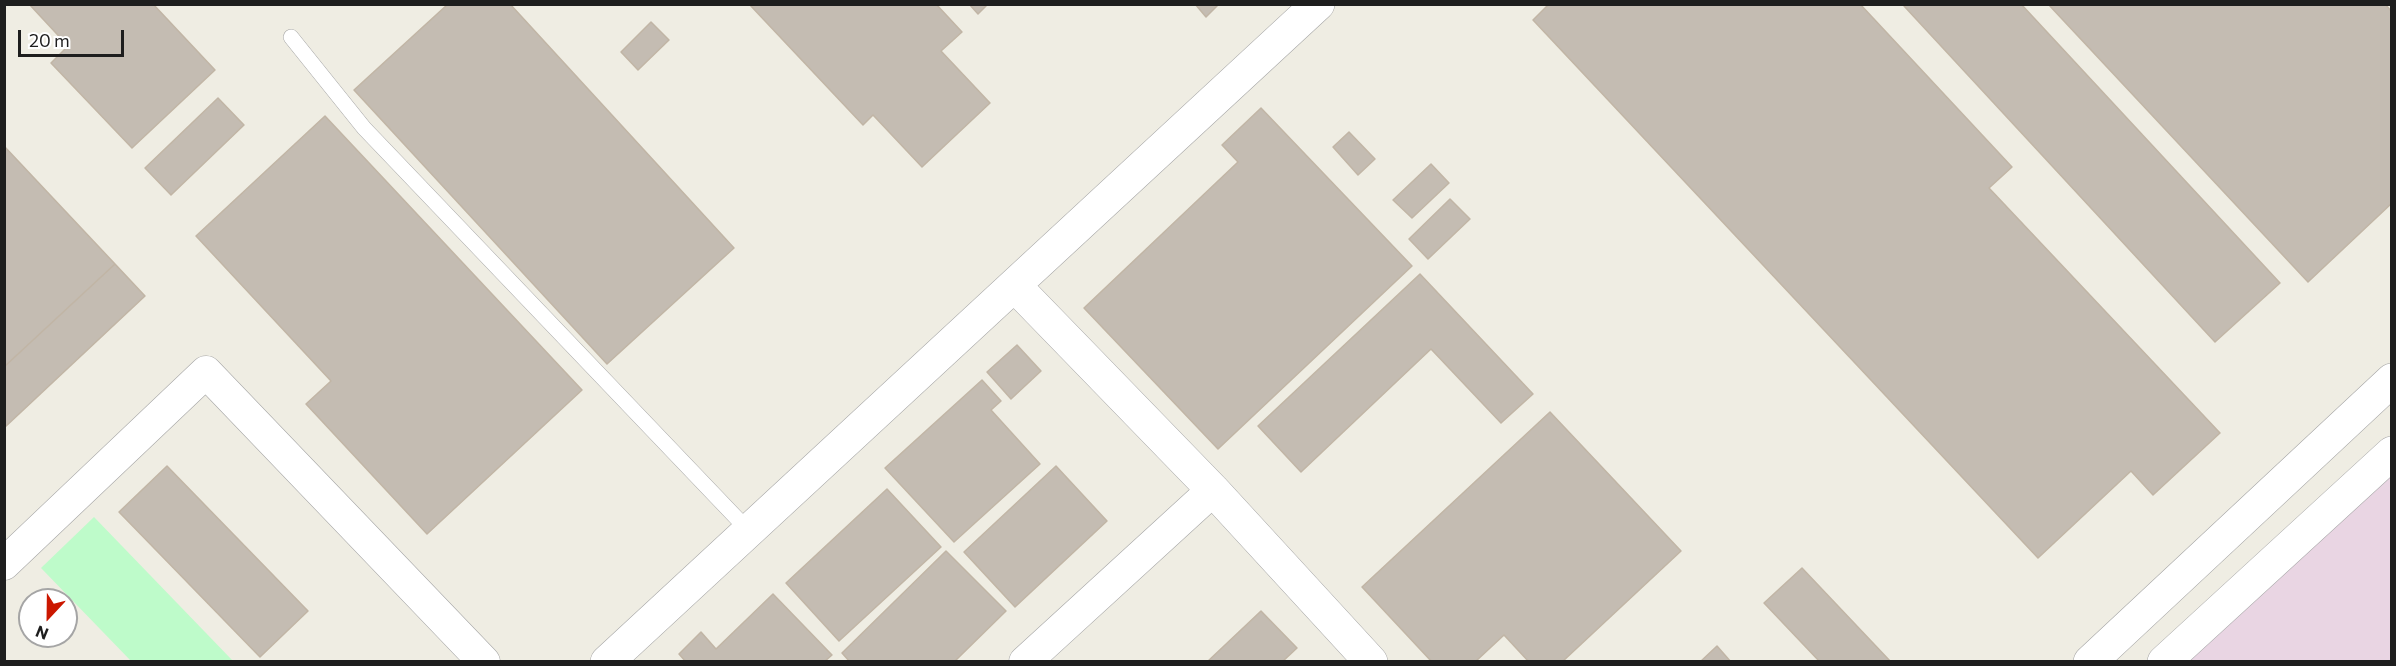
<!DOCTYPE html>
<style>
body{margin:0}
#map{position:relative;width:2396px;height:666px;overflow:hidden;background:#efede3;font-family:Commissioner,sans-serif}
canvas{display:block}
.frame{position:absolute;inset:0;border:6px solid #1e1e1e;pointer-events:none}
.north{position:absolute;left:18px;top:588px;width:60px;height:60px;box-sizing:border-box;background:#fff;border:2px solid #a5a5a5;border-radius:50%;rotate:202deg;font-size:16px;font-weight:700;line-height:24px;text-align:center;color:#1e1e1e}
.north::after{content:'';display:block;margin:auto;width:21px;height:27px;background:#cb1700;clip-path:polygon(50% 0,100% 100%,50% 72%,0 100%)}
.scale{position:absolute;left:18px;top:30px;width:106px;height:27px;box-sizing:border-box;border:3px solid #1e1e1e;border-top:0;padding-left:8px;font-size:18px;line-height:21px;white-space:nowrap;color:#1e1e1e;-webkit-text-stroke:4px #fff;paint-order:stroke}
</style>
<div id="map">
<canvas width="2396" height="666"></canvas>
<div class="frame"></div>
<div class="north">N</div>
<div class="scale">20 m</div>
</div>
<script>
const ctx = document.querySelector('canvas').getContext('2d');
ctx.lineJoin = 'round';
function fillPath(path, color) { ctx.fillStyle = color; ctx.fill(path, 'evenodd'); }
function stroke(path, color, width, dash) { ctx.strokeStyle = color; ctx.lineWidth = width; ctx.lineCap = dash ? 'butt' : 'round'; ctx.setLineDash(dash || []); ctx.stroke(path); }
const industrial = new Path2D(`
 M2391 467V661H2180Z`);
const park = new Path2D(`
 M94 517 233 661H131L41 568Z`);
const building = new Path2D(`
 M29 4H153L215 70 132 148 51 63 68 46Z
 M448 4H510L734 248 607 364 354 90Z
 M749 4H936L962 32 941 51 990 103 922 167 873 115 863 125Z
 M969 4H988L978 14Z
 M1195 4H1219L1206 17Z
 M1549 4H1860L2012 167 1989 188 2220 433 2153 495 2131 471 2038 558 1533 20Z
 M1906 4H2021L2280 283 2215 342 1904 6Z
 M2048 4H2385L2392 12V203L2308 282Z
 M651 22 669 40 638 70 621 52Z
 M218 98 244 125 171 195 145 168Z
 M1261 108 1412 266 1218 449 1084 308 1238 162 1222 145Z
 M325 116 582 390 427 534 306 404 331 381 196 236Z
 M1349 132 1375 159 1358 175 1333 147Z
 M4 146 115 264 4 367Z
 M1431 164 1449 183 1412 218 1393 200Z
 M1450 199 1470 219 1428 259 1409 239Z
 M115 264 145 296 4 428V367Z
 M1420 274 1533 394 1501 423 1431 349 1301 472 1258 426Z
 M1017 345 1041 371 1011 399 987 372Z
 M982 380 1001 401 991 410 1040 464 954 542 885 468Z
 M1550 412 1681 551 1562 662H1529L1504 635 1475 662H1432L1362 587Z
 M167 466 308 611 260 657 119 512Z
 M1056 466 1107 521 1015 607 964 552Z
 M887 489 941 547 839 641 786 583Z
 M946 551 1006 611 954 662H850L842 653Z
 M1802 568 1891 662H1820L1764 603Z
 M773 594 832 655 824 662H686L679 654 701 632 716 649Z
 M1261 611 1297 648 1282 662H1207Z
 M1717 646 1731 662H1700Z`);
const service = new Path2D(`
 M291 37 364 128 748 530`);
const minor = new Path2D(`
 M4 564 206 372 484 662
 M1025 662 1213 490`);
const tertiary = new Path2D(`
 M1015 286 1213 490 1371 662
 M607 662 1318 4
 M2090 662 2392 380
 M2164 662 2392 453`);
fillPath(industrial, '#e9d5e3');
fillPath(park, '#befbca');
fillPath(building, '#c4bcb2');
stroke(building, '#c1b5a5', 1.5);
stroke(service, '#a5a5a5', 16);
stroke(minor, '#a5a5a5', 33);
stroke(tertiary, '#a5a5a5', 34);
stroke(service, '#fff', 15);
stroke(minor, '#fff', 32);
stroke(tertiary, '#fff', 33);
</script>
